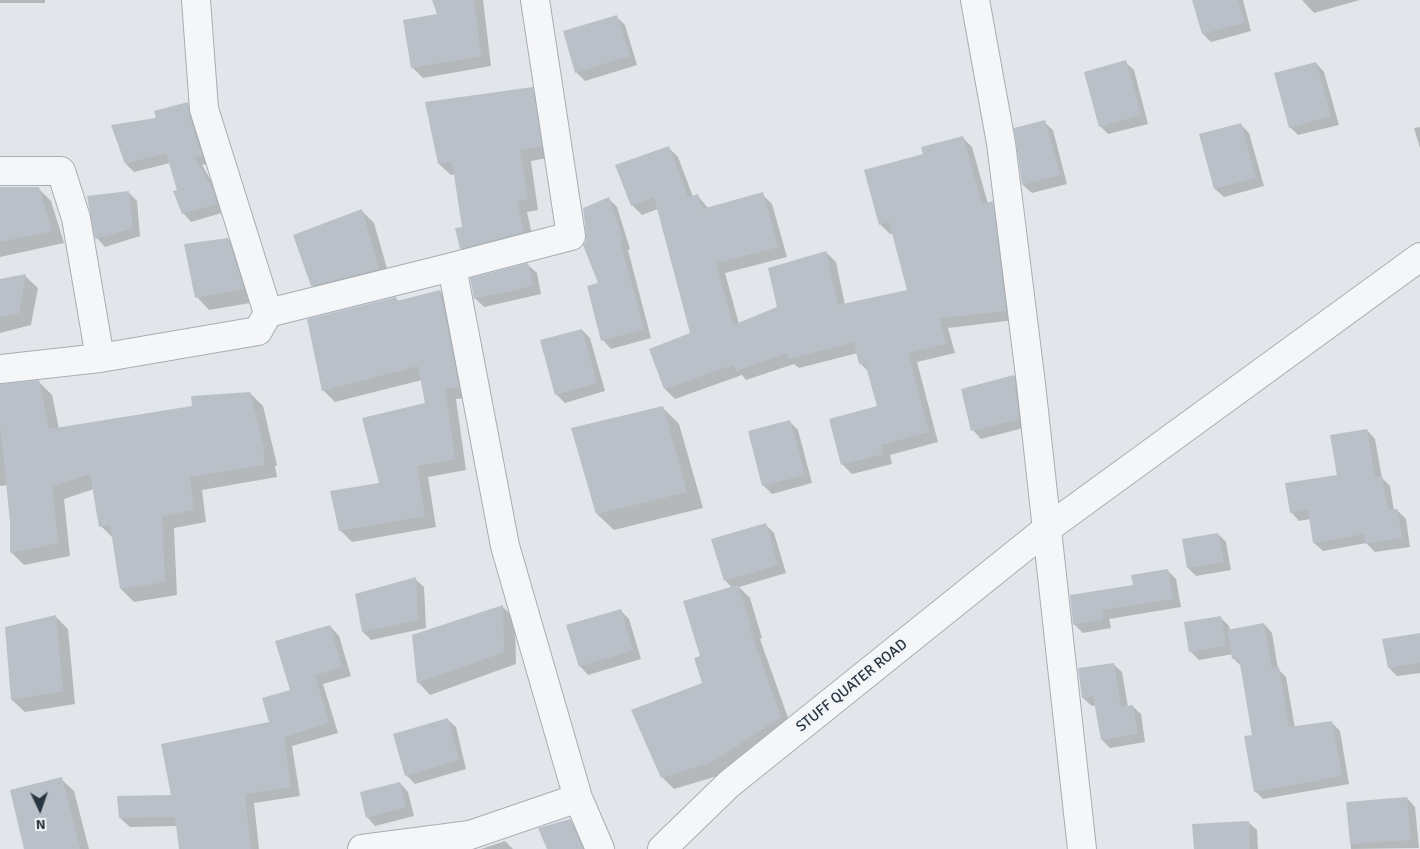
<!DOCTYPE html>
<style>
body{margin:0}
#map{position:relative;width:1420px;height:849px;overflow:hidden;background:#e2e6ea;font-family:Signika,sans-serif}
canvas{display:block}
.north{position:absolute;left:15px;top:784px;width:50px;height:50px;-webkit-text-stroke:4px #f1f5f7;paint-order:stroke;rotate:177deg;font-size:14px;font-weight:700;line-height:20px;text-align:center;color:#2a3542}
.north::after{content:'';display:block;margin:auto;width:18px;height:22px;background:#2a3542;clip-path:polygon(50% 0,100% 100%,50% 72%,0 100%)}
</style>
<div id="map">
<canvas width="1420" height="849"></canvas>
<div class="north">N</div>
</div>
<script>
const ctx = document.querySelector('canvas').getContext('2d');
ctx.lineJoin = 'round';
function fillPath(path, color) { ctx.fillStyle = color; ctx.fill(path, 'evenodd'); }
function stroke(path, color, width, dash) { ctx.strokeStyle = color; ctx.lineWidth = width; ctx.lineCap = dash ? 'butt' : 'round'; ctx.setLineDash(dash || []); ctx.stroke(path); }
function label(font, color, halo, rows, align = 'center') {
  ctx.font = font + ' Signika,sans-serif'; ctx.lineWidth = 4; ctx.setLineDash([]); ctx.textBaseline = 'middle'; ctx.strokeStyle = halo; ctx.fillStyle = color; for (const [text, x, y, turn = 0] of rows) {
    ctx.save(); ctx.translate(x, y); ctx.rotate((+turn || 0) * Math.PI / 180); ctx.textAlign = isNaN(turn) ? turn : align; if (halo) ctx.strokeText(text, 0, 0); ctx.fillText(text, 0, 0); ctx.restore();
  }
}
const shadow = new Path2D(`
 M0 0H45V3H0Z
 M434 0H483L491 66 423 78 412 67 438 15Z
 M1194 0H1243L1251 31 1211 42 1203 34Z
 M1302 0H1360L1314 13Z
 M616 16 625 25 637 65 585 81 576 72Z
 M1125 62 1134 70 1148 124 1108 134 1100 126Z
 M1316 63 1324 72 1339 125 1298 135 1290 127Z
 M532 89 543 100 552 157 531 161 538 210 527 212 534 243 472 259 461 248 464 228 455 174 451 175 439 164 426 103Z
 M187 104 196 112 210 164 202 165 220 196 225 212 191 222 183 213 170 163 134 172 126 164 158 119Z
 M1044 122 1053 130 1067 184 1032 193 1023 185 1016 129Z
 M1241 125 1249 133 1264 186 1224 197 1215 189 1201 135Z
 M1420 127V148L1414 128Z
 M962 137 972 147 988 204 992 203 1002 213 1015 320 948 328 955 353 917 362 938 442 890 455 892 464 852 474 842 464 879 407 869 372 860 363 858 353 799 368 794 364 746 380 742 375 675 399 665 389 650 350 691 333 658 209 642 215 632 205 668 147 678 157 693 197 698 196 708 208 762 194 772 204 787 257 725 273 739 324 778 308 826 252 836 262 845 305 909 291 894 233 890 234 880 224 924 155Z
 M0 188H38L51 201 64 243 0 257Z
 M129 193 137 201 140 236 105 247 97 238Z
 M609 199 617 207 630 249 628 250 651 338 611 349 603 340 599 284 587 241Z
 M362 211 374 223 391 282 325 298 312 285Z
 M228 239 240 252 256 302 209 310 197 297Z
 M528 265 537 273 541 294 484 307 475 298Z
 M25 276 38 288 31 325 0 333V280Z
 M440 291 452 303 470 398 456 399 466 470 428 477 436 527 352 542 340 530 380 484 426 404 422 380 335 402 323 390 396 298 399 302Z
 M582 330 590 338 605 391 565 403 556 394Z
 M1014 376 1022 385 1027 427 981 439 973 430Z
 M39 382 52 395 59 429 193 407 250 393 263 406 277 465 275 466 277 477 202 490 206 522 174 528 177 595 134 602 121 589 114 539 101 526 94 489 64 499 70 556 24 565 12 553 11 522 8 485 0 486V385Z
 M662 407 679 424 703 508 614 530 597 514Z
 M789 421 798 430 812 483 772 494 763 485Z
 M1367 430 1375 439 1382 478 1390 486 1394 511 1397 510 1406 519 1410 547 1375 552 1366 543 1323 551 1314 543 1310 519 1299 521 1291 512 1338 476Z
 M765 524 774 533 786 573 739 587 750 598 762 638 760 639 792 729 724 774 674 789 662 777 704 684 702 657 732 588 725 580Z
 M1218 534 1226 542 1231 570 1196 576 1188 568Z
 M1168 571 1176 579 1181 607 1109 619 1111 628 1083 633 1074 624 1134 586Z
 M415 579 424 587 426 628 371 640 363 632Z
 M503 607 515 619 516 664 430 695 418 682Z
 M620 610 629 619 641 659 588 675 580 666Z
 M56 617 68 629 75 704 25 712 12 700Z
 M1220 617 1229 626 1230 630 1264 624 1272 633 1278 669 1286 677 1295 728 1332 723 1340 731 1349 784 1263 799 1255 791 1253 736 1242 667 1233 658V654L1199 660 1190 651Z
 M330 626 339 636 351 676 323 684 338 733 292 746 300 796 254 803 259 849H180L178 826 130 827 120 818 173 796 271 723Z
 M1420 634V673L1397 676 1389 668Z
 M1113 664 1122 672 1128 707 1132 706 1141 714 1145 742 1110 748 1102 740 1096 705 1092 706 1083 698Z
 M447 719 456 727 466 769 415 784 407 776 394 734Z
 M61 779 74 791 89 849H26Z
 M400 783 408 792 414 816 375 826 367 817Z
 M1407 798 1415 807 1419 848 1351 849 1348 803Z
 M570 820 579 830 587 849H548Z
 M1248 822 1257 830 1258 849H1195Z
 M505 841 513 849H481Z`);
const building = new Path2D(`
 M432 0H474L481 56 411 68 403 20 437 14Z
 M1192 0H1238L1244 23 1202 34Z
 M617 15 630 56 575 73 563 31Z
 M1126 60 1141 115 1099 127 1084 72Z
 M1316 62 1331 116 1289 128 1274 73Z
 M533 87 542 146 520 150 528 199 517 201 524 232 460 249 455 228 462 227 452 162 438 164 425 102Z
 M188 102 189 114 202 156 194 157 212 187 217 204 182 214 173 191 177 190 166 153 125 164 111 125 156 118 154 111Z
 M1045 120 1060 175 1022 185 1014 128Z
 M1241 123 1256 178 1214 189 1199 134Z
 M963 136 982 204 993 201 1006 311 939 318 946 344 908 353 929 432 881 445 883 454 841 465 829 419 877 406 865 363 859 364 854 342 788 359 787 353 736 371 733 365 664 389 649 349 690 333 654 197 631 206 615 165 669 146 688 197 698 194 702 209 763 192 778 247 716 263 733 325 777 307 768 268 826 251 838 305 907 290 889 222 879 225 864 170 923 154 921 147Z
 M0 187H39L52 231 0 242Z
 M129 191 133 228 95 239 87 196Z
 M609 197 623 240 620 241 644 329 601 341 587 286 598 283 583 245 586 241V234L583 208Z
 M362 209 379 269 311 286 293 235Z
 M228 238 244 289 195 298 184 244Z
 M528 263 533 286 474 299 470 278Z
 M26 274 19 313 0 317V279Z
 M440 290 459 387 445 388 455 459 417 466 425 516 339 531 330 491 379 483 362 418 425 403 418 366 322 391 307 319 396 297 397 301Z
 M582 329 597 383 555 395 540 340Z
 M1014 375 1019 419 971 431 961 389Z
 M39 380 49 429 192 406 191 396 250 392 265 453H263L265 465 190 477 194 510 162 516 165 582 120 589 110 525 99 527 90 474 52 486 58 543 10 553V522L0 423V384Z
 M663 406 687 492 596 514 571 428Z
 M790 420 805 475 762 486 748 431Z
 M1367 429 1375 478 1382 476 1388 510 1397 509 1402 538 1365 544 1364 534 1313 543 1308 510 1290 513 1285 483 1337 475 1330 435Z
 M766 523 778 565 724 581 711 539Z
 M1218 533 1224 562 1187 568 1182 539Z
 M1168 569 1173 599 1102 610 1103 620 1073 625 1070 595 1133 585 1131 575Z
 M416 577 418 620 362 632 355 594Z
 M738 585 751 626 749 627 781 717 712 762 661 778 631 710 702 683 694 658 700 656 683 601Z
 M503 605 504 652 417 683 412 635Z
 M621 609 633 650 579 667 566 625Z
 M56 615 63 691 11 700 5 627Z
 M1221 616 1226 646 1189 652 1184 622Z
 M1264 623 1272 669 1279 667 1289 727 1332 721 1342 776 1254 792 1244 736 1252 735 1239 658 1232 659 1227 630Z
 M330 625 342 667 315 675 329 723 284 737 291 787 245 794 251 849H179L175 817 119 818 117 796 171 795 161 744 269 722 262 698 290 690 275 641Z
 M1420 633V663L1388 668 1382 639Z
 M1114 663 1121 707 1133 705 1138 734 1101 740 1093 696 1082 698 1078 668Z
 M448 718 459 760 405 776 393 734Z
 M62 777 80 849H24L10 790Z
 M400 782 406 807 366 818 360 792Z
 M1407 797 1411 840 1350 844 1346 802Z
 M570 819 583 849H547L538 828Z
 M1249 821 1250 849H1194L1192 824Z`);
const minor = new Path2D(`
 M196 0 204 109 268 313 452 267 505 546 578 798 600 849
 M975 0 1001 143 1031 384 1082 849
 M0 171H61L76 218 100 358
 M452 267 571 236 535 0
 M0 369 100 358 258 331 268 313
 M362 849 470 835 578 798
 M662 849 729 784 1048 528 1420 257`);
const streetNames = [
 ["STUFF QUATER ROAD",852,686,-39]
];
fillPath(shadow, '#0003');
fillPath(building, '#b9c0c7');
stroke(minor, '#a7adb4', 30);
stroke(minor, '#f5f6f8', 28);
label('15px', '#2a3542', '#f1f5f7', streetNames);
</script>
